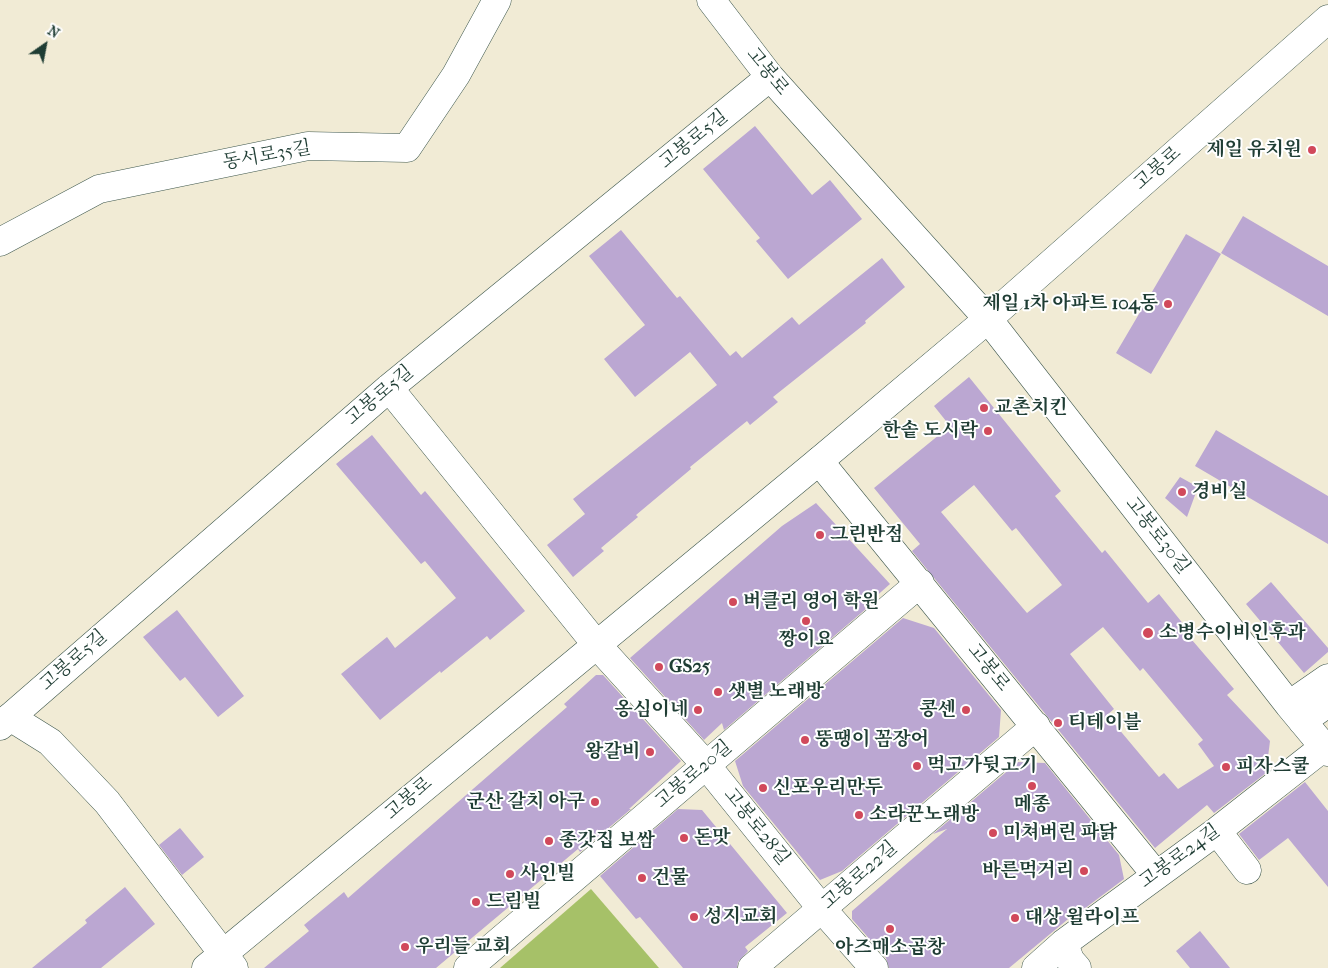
<!DOCTYPE html>
<meta charset="utf-8">
<style>
body{margin:0}
#map{position:relative;width:1328px;height:968px;overflow:hidden;background:#f1ebd5;font-family:"IM FELL French Canon",serif}
canvas{display:block}
.north{position:absolute;left:20px;top:20px;width:50px;height:50px;-webkit-text-stroke:4px #fff;paint-order:stroke;rotate:33deg;font-size:14px;font-weight:700;line-height:20px;text-align:center;color:#1f3d34}
.north::after{content:'';display:block;margin:auto;width:18px;height:22px;background:#1f3d34;clip-path:polygon(50% 0,100% 100%,50% 72%,0 100%)}
</style>
<div id="map">
<canvas width="1328" height="968"></canvas>
<div class="north">N</div>
</div>
<script>
const ctx = document.querySelector('canvas').getContext('2d');
ctx.lineJoin = 'round';
function fillPath(path, color) { ctx.fillStyle = color; ctx.fill(path, 'evenodd'); }
function stroke(path, color, width, dash) { ctx.strokeStyle = color; ctx.lineWidth = width; ctx.lineCap = dash ? 'butt' : 'round'; ctx.setLineDash(dash || []); ctx.stroke(path); }
function label(font, color, halo, rows, align = 'center') {
  ctx.font = font + ' "IM FELL French Canon","Noto Serif KR",serif'; ctx.lineWidth = 4; ctx.setLineDash([]); ctx.textBaseline = 'middle'; ctx.strokeStyle = halo; ctx.fillStyle = color; for (const [text, x, y, turn = 0] of rows) {
    ctx.save(); ctx.translate(x, y); ctx.rotate((+turn || 0) * Math.PI / 180); ctx.textAlign = isNaN(turn) ? turn : align; if (halo) ctx.strokeText(text, 0, 0); ctx.fillText(text, 0, 0); ctx.restore();
  }
}
const green = new Path2D(`
 M591 889 659 968H500Z`);
const building = new Path2D(`
 M755 126 812 195 830 180 862 219 788 279 756 241 760 238 703 169Z
 M1243 216 1328 266V316L1221 253Z
 M621 230 677 298 680 296 730 356 736 351 742 358 792 317 799 325 882 258 905 287 865 321 866 323 773 397 778 402 750 425 747 421 690 467 691 469 636 515 638 517 601 548 604 551 573 577 547 545 585 514 573 499 717 385 690 352 635 397 604 359 645 325 589 256Z
 M1186 234 1221 254 1151 374 1116 353Z
 M969 377 1061 491 1055 496 1102 553 1105 550 1148 603 1159 594 1189 631 1186 633 1234 689 1227 695 1270 741 1266 773 1214 813 1207 805 1155 848 912 551 920 544 874 488 950 426 934 406ZM974 485 1012 531 1016 528 1062 585 1027 613 941 512ZM1103 627 1140 671 1143 668 1203 740 1198 744 1214 766 1178 789 1164 773 1159 777 1107 715 1114 709 1070 654Z
 M1216 430 1328 496V544L1195 466Z
 M372 435 421 495 425 491 525 611 490 640 487 636 441 673 440 671 380 720 341 674 387 637 395 648 456 598 425 561 421 564 336 464Z
 M1180 477 1198 487 1187 517 1165 498Z
 M816 503 890 584 864 607 867 608 724 730 722 723 704 740 630 658 782 526Z
 M1271 582 1328 648V652L1304 673 1246 604Z
 M177 610 244 696 218 717 185 677 180 681 143 637Z
 M903 618 934 628 1001 710 999 737 842 871 820 880 743 786 735 761Z
 M596 675H603L681 761 629 809H631L580 852 578 849 436 968H264L309 931 304 925 344 892 348 898 567 707 564 704Z
 M1018 762 1045 763 1119 855 1124 879 1080 912 1079 910 1009 968H889L886 958 852 919V911L947 829 933 834Z
 M1305 782 1328 811V887L1288 838 1259 860 1239 834Z
 M678 809 702 810 787 913 745 947 748 951 738 962 737 968H683L640 917 636 919 600 876Z
 M180 828 204 857 182 875 159 845Z
 M125 887 155 924 101 968H32L87 923 85 920Z
 M1200 931 1230 968H1190L1176 951Z`);
const street = new Path2D(`
 M711 0 770 77 988 319 1289 705 1328 752
 M0 242 99 189 308 146 407 148 456 75 497 0
 M389 388 596 644 706 765 822 909 874 968
 M819 461 1156 875
 M1289 705 1328 678
 M10 717 50 742 107 802 234 968
 M1302 721 1328 703
 M0 726 389 388 770 77
 M1217 831 1247 870
 M1064 943 1070 960 1077 968
 M468 968 920 583
 M752 968 1036 726
 M1036 968 1064 943 1217 831 1324 747`);
const secondary = new Path2D(`
 M206 968 819 461 988 319 1328 19`);
const markers = [
 [1312,150,5,"#d1495b"],
 [1168,304,5,"#d1495b"],
 [984,408,5,"#d1495b"],
 [988,431,5,"#d1495b"],
 [1182,492,5,"#d1495b"],
 [820,535,5,"#d1495b"],
 [733,602,5,"#d1495b"],
 [806,621,5,"#d1495b"],
 [1148,633,6,"#d1495b"],
 [659,667,5,"#d1495b"],
 [718,692,5,"#d1495b"],
 [698,710,5,"#d1495b"],
 [966,710,5,"#d1495b"],
 [1058,723,5,"#d1495b"],
 [805,740,5,"#d1495b"],
 [650,752,5,"#d1495b"],
 [917,766,5,"#d1495b"],
 [1226,767,5,"#d1495b"],
 [1032,786,5,"#d1495b"],
 [763,788,5,"#d1495b"],
 [595,802,5,"#d1495b"],
 [859,815,5,"#d1495b"],
 [993,833,5,"#d1495b"],
 [684,838,5,"#d1495b"],
 [549,841,5,"#d1495b"],
 [1084,871,5,"#d1495b"],
 [510,874,5,"#d1495b"],
 [642,878,5,"#d1495b"],
 [476,902,5,"#d1495b"],
 [694,917,5,"#d1495b"],
 [1015,918,5,"#d1495b"],
 [890,929,5,"#d1495b"],
 [405,947,5,"#d1495b"]
];
const streetNames = [
 ["고봉로",767,72,51],
 ["고봉로5길",694,140,-39],
 ["동서로35길",267,156,-10],
 ["고봉로",1158,169,-41],
 ["고봉로5길",380,396,-40],
 ["고봉로30길",1157,536,52],
 ["고봉로5길",74,661,-41],
 ["고봉로",988,668,51],
 ["고봉로20길",694,775,-40],
 ["고봉로",409,799,-40],
 ["고봉로28길",756,827,51],
 ["고봉로24길",1180,857,-36],
 ["고봉로22길",860,876,-41]
];
const poiNames = [
 ["제일 유치원",1302,150,"right"],
 ["제일 1차 아파트 104동",1158,304,"right"],
 ["교촌치킨",994,408],
 ["한솥 도시락",978,431,"right"],
 ["경비실",1192,492],
 ["그린반점",830,535],
 ["버클리 영어 학원",743,602],
 ["소병수이비인후과",1159,633],
 ["짱이요",806,640,"center"],
 ["GS25",669,667],
 ["샛별 노래방",728,692],
 ["옹심이네",688,710,"right"],
 ["콩센",956,710,"right"],
 ["티테이블",1068,723],
 ["뚱땡이 꼼장어",815,740],
 ["왕갈비",640,752,"right"],
 ["먹고가뒷고기",927,766],
 ["피자스쿨",1236,767],
 ["신포우리만두",773,788],
 ["군산 갈치 아구",585,802,"right"],
 ["메종",1032,805,"center"],
 ["소라꾼노래방",869,815],
 ["미쳐버린 파닭",1003,833],
 ["돈맛",694,838],
 ["종갓집 보쌈",559,841],
 ["바른먹거리",1074,871,"right"],
 ["사인빌",520,874],
 ["건물",652,878],
 ["드림빌",486,902],
 ["성지교회",704,917],
 ["대상 윌라이프",1025,918],
 ["우리들 교회",415,947],
 ["아즈매소곱창",890,948,"center"]
];
fillPath(green, '#a6c168');
fillPath(building, '#bba7d2');
stroke(street, '#3e574c', 29);
stroke(secondary, '#3e574c', 29);
stroke(street, '#fff', 28);
stroke(secondary, '#fff', 28);
for (const [x, y, r, color] of markers) { const dot = new Path2D(); dot.arc(x, y, r, 0, 2 * Math.PI); ctx.fillStyle = color; ctx.fill(dot); stroke(dot, '#fff', 2); }
label('19px', '#1f3d34', '#fff', streetNames);
label('bold 19px', '#1f3d34', '#fff', poiNames, 'left');
</script>
